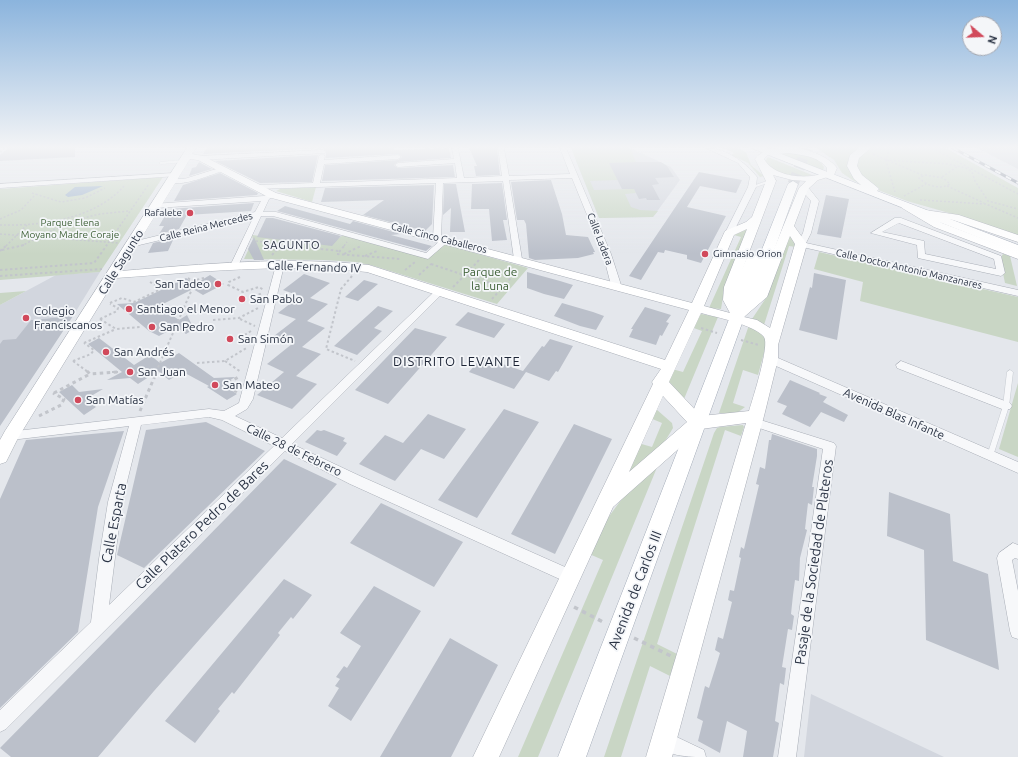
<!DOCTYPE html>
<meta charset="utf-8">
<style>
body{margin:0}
#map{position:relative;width:1018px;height:757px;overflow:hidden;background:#e4e7ec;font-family:Ubuntu,sans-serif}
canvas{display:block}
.north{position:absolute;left:962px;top:16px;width:40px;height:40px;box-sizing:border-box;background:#f4f6f9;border:1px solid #a4a8b1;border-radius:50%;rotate:109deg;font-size:11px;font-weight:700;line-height:16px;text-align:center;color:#2b3445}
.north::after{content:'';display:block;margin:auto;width:14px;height:18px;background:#d1495b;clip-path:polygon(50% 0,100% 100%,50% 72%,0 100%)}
</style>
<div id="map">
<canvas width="1018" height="757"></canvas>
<div class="north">N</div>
</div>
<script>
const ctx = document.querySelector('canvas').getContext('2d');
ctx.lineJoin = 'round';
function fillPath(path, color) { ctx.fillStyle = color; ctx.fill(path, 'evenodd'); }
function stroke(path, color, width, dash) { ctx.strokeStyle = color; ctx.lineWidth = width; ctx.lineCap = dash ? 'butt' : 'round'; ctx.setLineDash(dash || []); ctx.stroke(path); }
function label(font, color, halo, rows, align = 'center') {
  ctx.font = font + ' Ubuntu,sans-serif'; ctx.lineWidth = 3.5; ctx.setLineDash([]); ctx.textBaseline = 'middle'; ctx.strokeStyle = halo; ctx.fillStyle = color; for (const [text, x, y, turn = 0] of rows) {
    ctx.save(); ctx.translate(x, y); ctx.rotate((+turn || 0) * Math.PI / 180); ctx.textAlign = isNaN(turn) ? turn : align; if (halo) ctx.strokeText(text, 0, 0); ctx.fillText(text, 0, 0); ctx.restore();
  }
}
const built = new Path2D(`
 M571 148H630L671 167 680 180 653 217 599 218Z
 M977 148H1018V169Z
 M100 272 73 316 31 320 0 361V305L56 275Z
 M811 694 944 757H804Z`);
const green = new Path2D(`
 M571 148H630L636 162 618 180 590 181 594 190 634 189 636 193 625 194 631 207 640 210 658 211 653 217 599 218Z
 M722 148H738L746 152 751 165 764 176 760 177 748 163 731 155 734 153Z
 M816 148H946L1018 188V239L956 215 907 201 854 181 842 173 834 160Z
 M777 153C791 152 817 153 824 167L823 171Z
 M768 157 812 175C799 179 771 174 765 161Z
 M163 177 100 272 0 280V189Z
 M316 187 312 202 276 191 280 189Z
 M749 228 750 230 724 291 721 309 709 308 741 237 734 235Z
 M345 234 429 257 443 244 528 268 497 304 374 266 356 262 324 260 244 259 253 240 252 235 329 244Z
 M788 234 794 240 796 247 789 246 764 325 752 319 768 295Z
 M819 252 1018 297V342L860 301 863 282 814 269Z
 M1003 254 1010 256 1017 286 1005 283 1000 259Z
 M26 291 0 305V293Z
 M701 314 718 317 684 399 666 381 672 369 683 372 702 331 691 327Z
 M749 325 761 333 767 342 758 375 743 370 733 403 745 407 737 413H719Z
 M1018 383V457L999 449Z
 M656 409 672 423 673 428 664 443 631 471 628 469 638 443 652 447 662 423 650 418Z
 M743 425 744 427 741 436 725 430 657 644 677 654 670 676 650 666 621 757H604L714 433 717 428 720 427Z
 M658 465 538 757H518L603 560 587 553 610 515 624 496Z`);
const water = new Path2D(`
 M103 186 82 195 68 197 65 195 75 187Z`);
const building = new Path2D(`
 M8 148H75V157L0 161V155Z
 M208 148H394V150L449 148 451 158 398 162 394 165 398 168 453 165 455 177 322 181 325 165 398 160 402 157 398 154 326 158V151L323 148 203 154 206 149Z
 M469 148H497L500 175 476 176 474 166H477Z
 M318 155 312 182 260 183 215 161Z
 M199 162 212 169 189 176 192 168 196 167Z
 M636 162H661L667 166 674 177 655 178 659 184 652 185 660 200H647L646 198 639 199 634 189H622L609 163Z
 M699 172 742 180 736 193 700 186 687 207 726 216 701 263 687 259V255L665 250 664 253 658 252 641 280 629 276Z
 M220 173 258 193 257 195 174 201 183 185Z
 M551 180 562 214 566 235 588 237 595 252H593L594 254 578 258 535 260 529 258 526 224 524 220H517L511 182Z
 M502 183 507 220H503L507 240 492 241 489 209H471L472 184Z
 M444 184H456L465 232H450L451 208 443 215Z
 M434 185 432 224 425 231 363 215 384 200 321 202 325 188Z
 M826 195 849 199 841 238 817 234Z
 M254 203 251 211 187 215 179 229 159 234 164 226H159L169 209Z
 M285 206 350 224 353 221 401 234 391 235 432 246 426 251 277 211Z
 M266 218H273L341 236 332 246 257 237Z
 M254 237 264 260H254L248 249Z
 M174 238 168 251 148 253 153 243Z
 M527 272 560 281 573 285 564 299 544 294 527 288Z
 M814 273 846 280 837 340 799 330 810 287 812 288Z
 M304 274 330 283 310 298 328 304 307 321 325 328 302 347 321 354 296 376 317 384 292 409 257 395 284 372 267 364 292 344 274 336 296 319 278 313 300 296 283 290Z
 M210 275 224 284 203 295 193 289 159 306 179 320 187 315 194 329 186 334 176 327 159 336 149 331 117 304 134 303 186 278 195 284Z
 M364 280 378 284 358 301 345 297Z
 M562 303 593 312 604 316 596 330 580 326 554 316Z
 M378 306 393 311 374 328 382 331 357 355 334 346Z
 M645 307 671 315 666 322 669 323 662 336 660 335 656 345 629 337 633 329H631Z
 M468 312 477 315 505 324 494 338 455 325Z
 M73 316 44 360 0 426V344L3 340 16 339 31 320Z
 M415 328 447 337 388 404 355 390Z
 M99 338 134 365 150 355 160 363 179 353 214 378 235 377 223 385 237 394 227 400 207 387 209 386 183 372 169 380 158 371 138 384 130 378 107 380 122 372 88 344Z
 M550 339 573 346 558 372 556 371 549 381 526 372 514 389 469 372 482 357 523 371 542 346 544 347Z
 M790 380 820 393 819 394 827 397 823 402 848 415 844 422 821 412 810 427 782 414 787 406 777 402Z
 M72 385 79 392 103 389 86 399 96 407 84 415 74 406 59 392Z
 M504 409 539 422 477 518 438 500Z
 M428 414 466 429 444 459 421 449 395 481 359 464 385 435 403 443Z
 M206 422 265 451 144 568 117 555 146 430Z
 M574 424 612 439 555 554 511 534Z
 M317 430 321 431 324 430 345 438 343 441 347 443 337 456 305 442Z
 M124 431 98 507 78 632 0 708V499L26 440Z
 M772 434 817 449V456L812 487H814L812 505 808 503 805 529 807 530 800 558 799 581 795 580 793 595 791 614 794 616 792 630 788 629 782 667 786 668 784 685 780 683 775 721 779 723 773 757H743L747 731 727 721 720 753 698 741 703 721 697 718 705 686 709 688 716 666 720 653 715 650 718 637 723 639 732 602 728 600 730 590 734 591 741 558 739 557 741 547 744 549 759 485 756 484 760 467 765 469 769 440H771Z
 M284 459 337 484 154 691 98 757H11L0 748Z
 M889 492 950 514 953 561 988 574 999 670 926 640 924 550 887 536Z
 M381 503 463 542 434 587 350 543Z
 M284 579 312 595 293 619 291 617 278 633 280 635 234 694 232 692 218 709 220 711 195 743 165 721Z
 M374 586 421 611 351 721 328 706 339 688 335 686 340 679 336 677 344 666 347 668 361 646 340 633Z
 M450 638 498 665 451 757H380Z`);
const primaryTunnel = new Path2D(`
 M793 184 807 148`);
const pathFar3 = new Path2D(`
 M889 148 886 161 895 192
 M932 148 1018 194
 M0 152 5 148
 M873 154 922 175
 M886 160 948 164 966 168 972 172 975 181 988 201 1018 209
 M925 175 943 178 950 184C940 190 927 186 919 178Z
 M942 177 958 166
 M947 186 984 203
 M32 193 61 202 85 198 105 188
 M904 196 926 184
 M920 200 986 204 1018 218
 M0 219 21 210 36 194
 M0 225C42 226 95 219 124 186
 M0 234 119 243
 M256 241 294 246
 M6 246 27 225
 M21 246 71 221 100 214 129 211
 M106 246 149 184
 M281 246 282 244
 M344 246 347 242`);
const pathFar2 = new Path2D(`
 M286 245 339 251
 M2 250 24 245
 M0 251 7 245
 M339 252 345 245
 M337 254 400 259
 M344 254 361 246
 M272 255 281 245
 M365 256 377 251
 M431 264 461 274
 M0 270 94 263 107 245
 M405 270 415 262
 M467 273 469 275 463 277 461 274Z
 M467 273 480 259
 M419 275 431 264
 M0 276 102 269
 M352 276 341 289 326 349 355 361
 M468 276 503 287
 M240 277 229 282 228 285 243 292 259 287 264 290
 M188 278 192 281 204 278
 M453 287 463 277
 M492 299 518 270
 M110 303 122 298 134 302 159 290 160 288 150 282
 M259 303 253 300 254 297 262 293
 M100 319 116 329 140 327
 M100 319 117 311 118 308 110 304
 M240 319 255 326
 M213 320 239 318 258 308
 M701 328 717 333
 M741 340 759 345
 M84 343 116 329
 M250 344 242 340 243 336 251 331
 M73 361 88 372
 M73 361 91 354 94 350 84 343
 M225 361 241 372
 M197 363 225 361 248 347
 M112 372H118
 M156 372 196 280`);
const pathFar1 = new Path2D(`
 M87 371 90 374 118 372
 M237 392 228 387 230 382 240 376
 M54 393 90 374
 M140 411 157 371
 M39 416 61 405 64 399 53 393`);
const path = new Path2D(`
 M574 607 605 623
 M634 638 671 656`);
const lane = new Path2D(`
 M184 160H185V162L161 164 159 163 161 162Z
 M770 180 773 181 753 188 750 187Z
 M1010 370 1013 372 1009 406 993 456 992 458H988L987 456 1003 406 1007 372Z`);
const street = new Path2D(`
 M452 148H458L464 178 502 176 498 148H504L509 176 570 174 560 148H566L611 254 621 285 619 287 616 288 611 285 603 254 572 178 509 180 522 259 518 262 514 259 503 181 443 183 441 238 437 240 433 238 436 183 258 189 254 187 258 185 313 183 319 156 322 154 325 156 324 160 398 155 401 157 398 159 324 164 320 183 457 178 455 163 398 167 395 165 398 163 454 159Z
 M706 148C726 148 745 162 757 177L756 187 732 235 725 233 748 187 750 177 738 163Z
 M323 150 325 151V153L200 160 197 158 200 156Z
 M223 167 226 169 225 170C213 174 178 189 168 181L171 179H184Z
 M175 173 178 175 177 176 0 188V184Z
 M801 186H807L819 201 811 233 806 243 1018 290V296L798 246 797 244 803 233 811 201 800 188Z
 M272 193 276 195 269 199 263 212H276L426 253 443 238H446L450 240 428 259 273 216H261L238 266 234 269 230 266 253 218 131 247 127 245 128 243 255 212 261 201 156 208H153V204L264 196Z
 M895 218H901L1001 256 1005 273 1001 276 918 258 917 245 871 233ZM899 223 994 259 996 269 925 254 924 241 882 232Z
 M280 262 284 265 253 399 247 409 235 416 282 438 436 290H442V294L292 444 360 476 574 571 577 576 574 581 569 583 564 581 350 484 285 451 6 729 0 732V710L91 622 99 559 108 502 129 426 11 440 7 438 5 435 7 432 209 409 224 411 239 403 276 265ZM209 417 222 420 274 446 109 605 122 502 141 425Z
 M771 355 1018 462V473L767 362 766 359Z
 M901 361 1010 403 1012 406 1010 409H1002L897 368 896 365Z
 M754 418 834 443 836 446 796 757H778L823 449 750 425 748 422 750 419Z
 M1013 543 1018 545V559L1015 558 1012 560 1018 591V639L1012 637 1010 631 997 558 999 553Z
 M664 731 704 750 706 757C689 757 663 757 655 740L658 734Z`);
const secondary = new Path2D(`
 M187 148H196L192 154 203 156 276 193 692 303 725 231 746 222 752 217 766 181 755 159C771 138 822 148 837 168L834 175 818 180 808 189 794 226 807 244 778 345V359L764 416 672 757H646L746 423 701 429 613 507 499 757H473L653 384 652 382 661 369 367 272C283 263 200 272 116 278L18 438 6 462 0 464V440L5 431ZM788 153C802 155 818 156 827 168V172C809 180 775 178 764 159L768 155ZM190 159 198 160 268 197 689 310 665 360 369 265C286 256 204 264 121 271ZM773 175 792 180 806 181 799 188 755 295 740 307 735 300 736 287 776 181ZM747 229 724 287 723 300 730 313 704 306 734 235ZM790 236 795 244 770 328 757 320 744 317 767 297ZM701 313C716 317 755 325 764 337 770 345 753 398 749 411L701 416 669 382ZM663 396 687 422 629 472Z
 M906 203 918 209 959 215 1018 235V242L953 220 930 216 942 223 1018 252V259L934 227 902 208 901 206 902 204Z`);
const primary = new Path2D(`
 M751 148H766L861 185 854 179 847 166 850 155 859 148H871L859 158 857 166 862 175 877 187 879 189 877 191 1018 245V253Z
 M793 181 798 184 758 295 745 315 586 757H558L731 314 730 297 748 255 753 254 759 257 788 184Z`);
const rail = new Path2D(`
 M953 148 1018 183`);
const markers = [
 [190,213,4,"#d1495b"],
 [705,254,4,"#d1495b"],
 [218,284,4,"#d1495b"],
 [242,299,4,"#d1495b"],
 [129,309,4,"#d1495b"],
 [26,318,4,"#d1495b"],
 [152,327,4,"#d1495b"],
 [230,339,4,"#d1495b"],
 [106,352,4,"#d1495b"],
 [130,372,4,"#d1495b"],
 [215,385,4,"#d1495b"],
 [78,400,4,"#d1495b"]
];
const farPoinames = [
 ["Rafalete",182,213],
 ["Gimnasio Orion",713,254,"left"]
];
const farParknames = [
 ["Parque Elena",70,223],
 ["Moyano Madre Coraje",70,235]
];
const farStreetnames = [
 ["Calle Reina Mercedes",206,227,-14],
 ["Calle Cinco Caballeros",439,238,14],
 ["Calle Ladera",600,239,69],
 ["Calle Doctor Antonio Manzanares",909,269,13]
];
const farNeighbourhoodnames = [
 ["SAGUNTO",292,245]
];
const streetNames = [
 ["Calle Sagunto",121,262,-58],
 ["Calle Fernando IV",314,267,2],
 ["Avenida Blas Infante",894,414,24],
 ["Calle 28 de Febrero",294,450,26]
];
const parkNames = [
 ["Parque de",490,272],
 ["la Luna",490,286]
];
const poiNames = [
 ["San Tadeo",210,284,"right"],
 ["San Pablo",250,299],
 ["Santiago el Menor",137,309],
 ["Colegio",34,311],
 ["Franciscanos",34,325],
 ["San Pedro",160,327],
 ["San Simón",238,339],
 ["San Andrés",114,352],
 ["San Juan",138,372],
 ["San Mateo",223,385],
 ["San Matías",86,400]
];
const neighbourhoodNames = [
 ["DISTRITO LEVANTE",457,362]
];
const nearStreetnames = [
 ["Calle Esparta",114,523,-79],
 ["Calle Platero Pedro de Bares",202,525,-44],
 ["Pasaje de la Sociedad de Plateros",814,562,-82],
 ["Avenida de Carlos III",635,590,-69]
];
fillPath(built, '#d2d6de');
fillPath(green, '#c9d6c5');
fillPath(water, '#9fb4cc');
fillPath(building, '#bbc0ca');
stroke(primaryTunnel, '#bfc3cb', 11, [11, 5.5]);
stroke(lane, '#a9aeb7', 0.5);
stroke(street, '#a9aeb7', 1);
stroke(secondary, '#a9aeb7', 1);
stroke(primary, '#a3abb8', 1);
stroke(pathFar3, '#c2c5cb', 1.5, [2, 2]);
stroke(pathFar2, '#c2c5cb', 2, [2.5, 2.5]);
stroke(pathFar1, '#c2c5cb', 3, [3.5, 3.5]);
stroke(path, '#c2c5cb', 3.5, [4.5, 4.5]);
fillPath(lane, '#f7f8fa');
fillPath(street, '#f7f8fa');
fillPath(secondary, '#fff');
fillPath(primary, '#fff');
stroke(rail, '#7d8696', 3);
stroke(rail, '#f4f6f9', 2, [6]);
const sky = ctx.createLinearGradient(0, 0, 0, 254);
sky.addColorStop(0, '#8bb4dd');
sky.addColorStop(0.58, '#f3f4f6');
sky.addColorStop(1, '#f3f4f600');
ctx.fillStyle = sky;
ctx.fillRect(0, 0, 1018, 254);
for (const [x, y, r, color] of markers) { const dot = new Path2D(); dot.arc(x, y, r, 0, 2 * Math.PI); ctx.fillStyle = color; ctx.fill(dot); stroke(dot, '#f4f6f9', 1.5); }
label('10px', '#2b3445', '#f4f6f9', farPoinames, 'right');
label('10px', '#3f6138', '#f4f6f9', farParknames);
label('10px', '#2b3445', '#f4f6f9', farStreetnames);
ctx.letterSpacing = '1px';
label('11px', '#1d2536', '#f4f6f9', farNeighbourhoodnames);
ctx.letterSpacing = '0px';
label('12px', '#2b3445', '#f4f6f9', streetNames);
label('12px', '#3f6138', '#f4f6f9', parkNames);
label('12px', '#2b3445', '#f4f6f9', poiNames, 'left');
ctx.letterSpacing = '1px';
label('13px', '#1d2536', '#f4f6f9', neighbourhoodNames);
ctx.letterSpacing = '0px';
label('14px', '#2b3445', '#f4f6f9', nearStreetnames);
</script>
